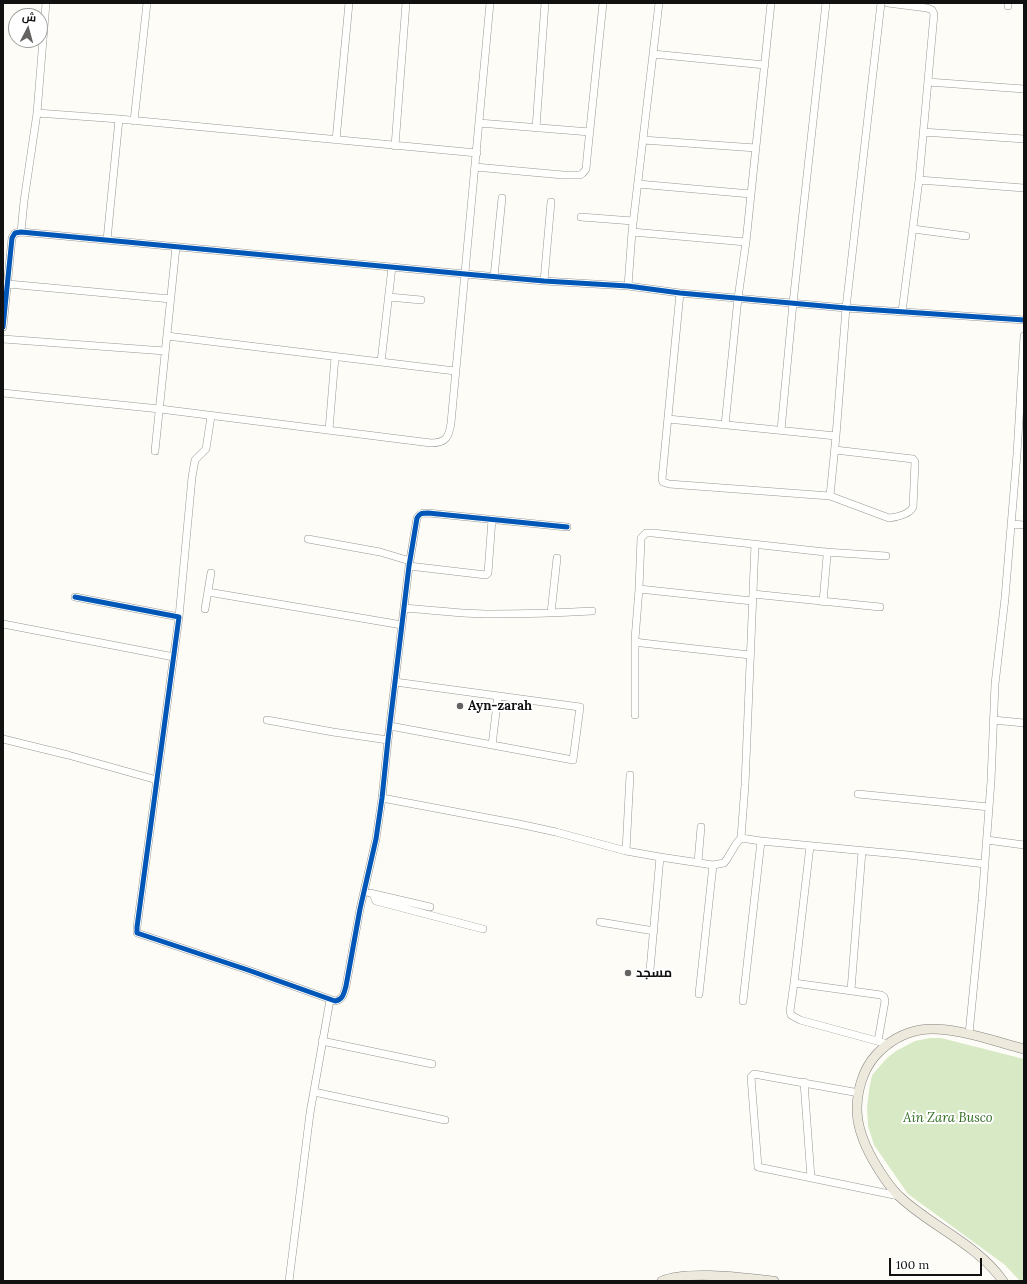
<!DOCTYPE html>
<meta charset="utf-8">
<style>
body{margin:0}
#map{position:relative;width:1027px;height:1284px;overflow:hidden;background:#fdfcf7;font-family:Lora,Cairo,serif}
canvas{display:block}
.frame{position:absolute;inset:0;border:4px solid #111;pointer-events:none}
.north{position:absolute;left:8px;top:8px;width:40px;height:40px;box-sizing:border-box;background:#fff;border:1px solid #a0a0a0;border-radius:50%;rotate:6deg;font-size:11px;font-weight:700;line-height:16px;text-align:center;color:#111}
.north::after{content:'';display:block;margin:auto;width:14px;height:18px;background:#646362;clip-path:polygon(50% 0,100% 100%,50% 72%,0 100%)}
.scale{position:absolute;left:889px;top:1258px;width:93px;height:18px;box-sizing:border-box;border:2px solid #111;border-top:0;padding-left:5px;font-size:12px;line-height:14px;white-space:nowrap;color:#111;-webkit-text-stroke:3px #fff;paint-order:stroke}
</style>
<div id="map">
<canvas width="1027" height="1284"></canvas>
<div class="frame"></div>
<div class="north">ش</div>
<div class="scale">100 m</div>
</div>
<script>
const ctx = document.querySelector('canvas').getContext('2d');
ctx.lineJoin = 'round';
function fillPath(path, color) { ctx.fillStyle = color; ctx.fill(path, 'evenodd'); }
function stroke(path, color, width, dash) { ctx.strokeStyle = color; ctx.lineWidth = width; ctx.lineCap = dash ? 'butt' : 'round'; ctx.setLineDash(dash || []); ctx.stroke(path); }
function label(font, color, halo, rows, align = 'center') {
  ctx.font = font + ' Lora,Cairo,serif'; ctx.lineWidth = 4; ctx.setLineDash([]); ctx.textBaseline = 'middle'; ctx.strokeStyle = halo; ctx.fillStyle = color; for (const [text, x, y, turn = 0] of rows) {
    ctx.save(); ctx.translate(x, y); ctx.rotate((+turn || 0) * Math.PI / 180); ctx.textAlign = isNaN(turn) ? turn : align; if (halo) ctx.strokeText(text, 0, 0); ctx.fillText(text, 0, 0); ctx.restore();
  }
}
const forest = new Path2D(`
 M930 1038H941L1024 1059V1281H1020L1005 1265 908 1194 874 1145 868 1126 867 1107 869 1090 872 1075 887 1058 896 1051 915 1041Z`);
const minor = new Path2D(`
 M888 3 927 8 932 10 934 14 919 180 902 312
 M1008 6V3
 M653 54 765 65
 M928 82 1024 89
 M37 113 119 119 477 153
 M134 121 147 3
 M479 123 590 132
 M536 128 545 3
 M923 132 1024 139
 M336 140 349 3
 M643 140 756 148
 M395 146 406 3
 M475 167 563 175H580L583 173 586 169 587 158 603 3
 M919 180 1024 188
 M638 184 751 194
 M581 217 633 221
 M913 229 966 236
 M21 232 24 201 37 113 46 3
 M632 232 746 242
 M107 240 119 119
 M494 277 502 198
 M544 281 551 202
 M8 284 171 299
 M628 286 632 232 659 3
 M680 293 662 479 663 482 669 484 830 496 836 436 846 308 881 3
 M389 297 421 300
 M3 327 12 238 15 233 21 232 465 274 544 281 628 286 680 293 846 308 1024 320
 M167 336 455 371
 M3 339 165 351
 M381 362 392 267
 M3 393 160 409 431 443C446 443 449 437 451 423L490 3
 M668 419 836 436
 M725 425 738 298 746 242 771 3
 M329 430 335 357
 M781 430 793 303 826 3
 M155 451 176 247
 M830 496 889 518C897 517 909 515 913 507L915 462 913 459 835 450
 M1011 524 1024 525
 M308 539 380 552 410 561
 M409 566 486 575 488 573 492 519
 M639 589 635 639 636 642 642 643 750 655
 M208 592 402 625
 M753 594 880 607
 M75 597 179 617 137 927V933L248 970 335 1001C343 1000 344 993 346 986L360 909 376 839 382 798 388 740 409 566 417 518C420 513 422 513 428 513L567 527
 M752 601 639 589 641 538 646 533H653L825 552 886 556
 M823 602 827 556V554L825 552
 M404 608C433 610 462 614 491 614 525 614 559 613 592 611
 M205 609 211 573
 M551 613 557 558
 M179 617 192 477 195 460 206 449 211 416
 M3 624 174 657
 M635 715V640
 M267 720 333 732 388 740
 M993 720 1024 723
 M390 726 573 760 580 707 395 682
 M3 739 68 755 157 780
 M492 745 498 696
 M858 794 989 807
 M382 798 519 824 556 832 626 851 660 857 713 865 724 863 727 859 736 844 741 838 745 785 755 544
 M741 838 761 841 908 855 985 864
 M987 840 1024 845
 M810 846 794 983 790 1011 791 1015 800 1020 888 1044
 M626 851 630 775
 M698 862 701 827
 M370 893 430 907
 M373 894 376 901 483 929
 M600 922 654 931
 M650 970 660 857
 M794 983 881 995 884 997 885 1001 878 1041
 M851 990 862 851
 M699 994 713 865
 M743 1001 761 841
 M969 1034 982 901 991 781 995 684 1005 598 1017 454 1024 336
 M322 1041 432 1064
 M804 1082 811 1178
 M314 1092 445 1120
 M859 1093 754 1074 751 1077 758 1167 899 1196
 M289 1281 310 1113 330 1000`);
const major = new Path2D(`
 M662 1281C688 1270 745 1278 774 1281
 M1003 1281C977 1244 932 1227 900 1197 890 1188 880 1172 873 1160 864 1144 857 1127 857 1109 857 1091 863 1069 876 1055 887 1043 903 1033 920 1030 951 1025 993 1041 1024 1049`);
const cycleway = new Path2D(`
 M3 327 12 238 15 233 21 232 465 274 544 281 628 286 680 293 846 308 1024 320
 M75 597 179 617 137 927V933L248 970 335 1001C343 1000 344 993 346 986L360 909 376 839 382 798 388 740 409 566 417 518C420 513 422 513 428 513L567 527`);
const markers = [
 [460,706,4,"#646362"],
 [628,973,4,"#646362"]
];
const poiNames = [
 ["Ayn-zarah",468,706],
 ["مسجد",636,973]
];
const parkNames = [
 ["Ain Zara Busco",948,1118]
];
fillPath(forest, '#d8eac5');
stroke(minor, '#979795', 8);
stroke(major, '#858482', 10);
stroke(minor, '#fffffe', 7);
stroke(major, '#ede9dc', 9);
stroke(cycleway, '#0057b8', 5);
for (const [x, y, r, color] of markers) { const dot = new Path2D(); dot.arc(x, y, r, 0, 2 * Math.PI); ctx.fillStyle = color; ctx.fill(dot); stroke(dot, '#fff', 1.5); }
label('bold 13px', '#111', '#fff', poiNames, 'left');
label('italic 13px', '#2f6b1f', '#fff', parkNames);
</script>
